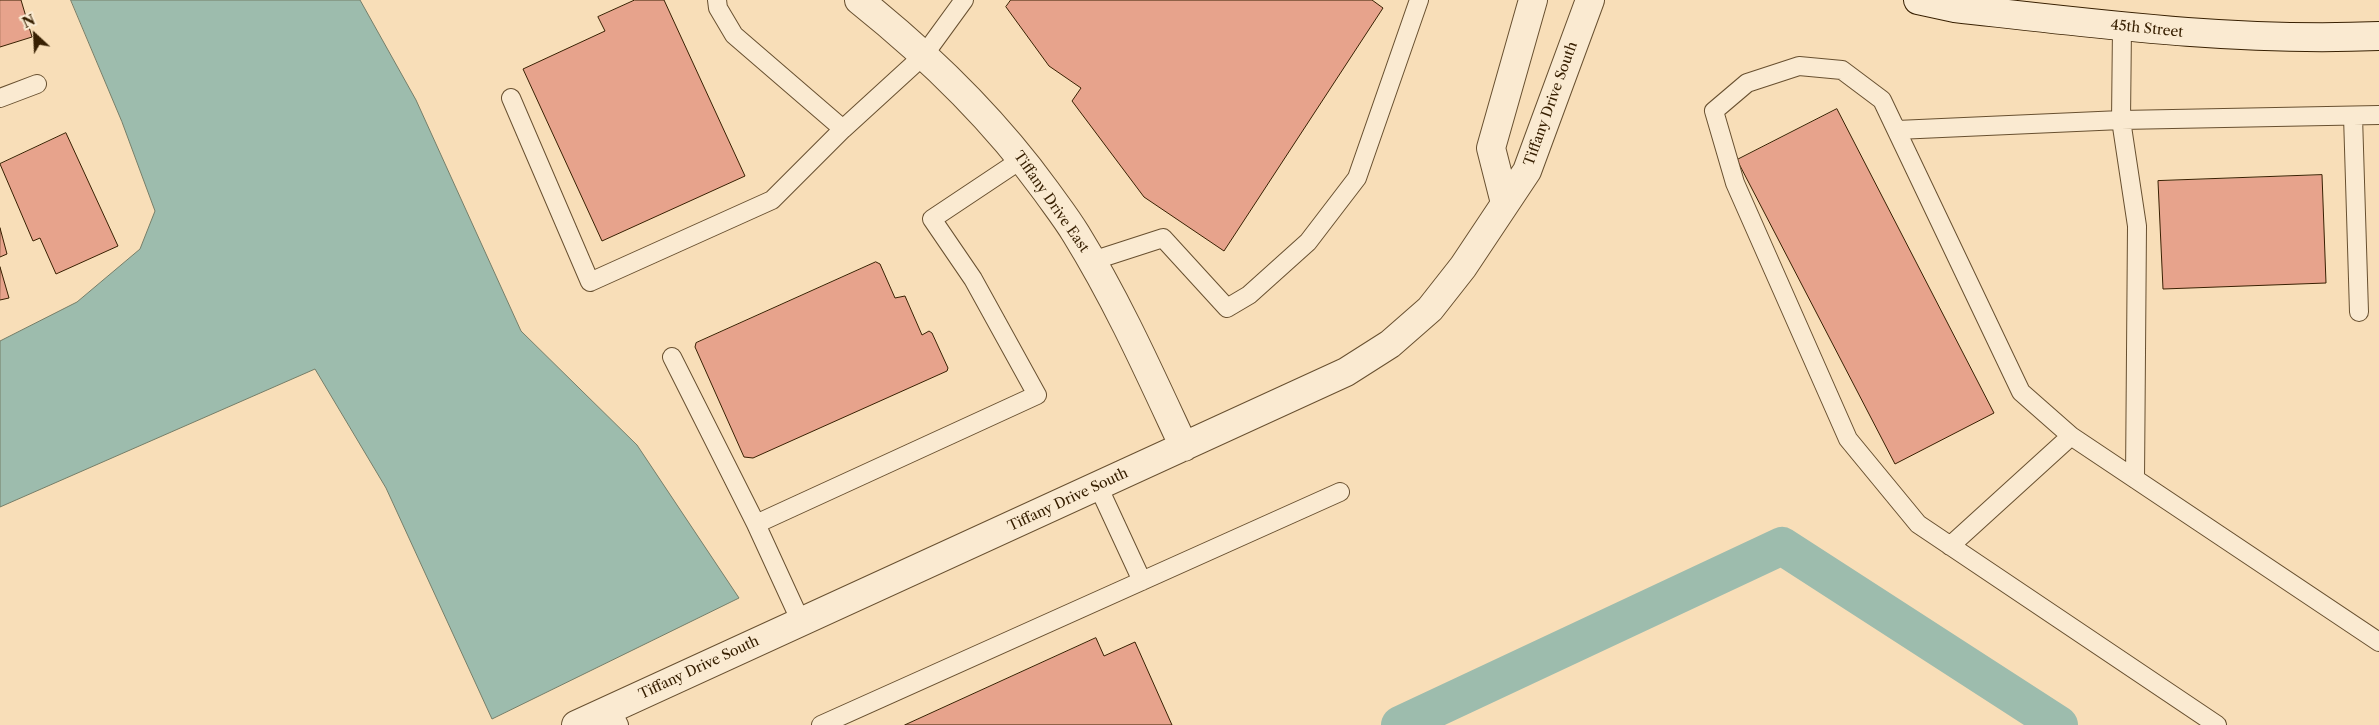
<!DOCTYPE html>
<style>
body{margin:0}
#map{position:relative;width:2379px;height:725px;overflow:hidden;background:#f8deb8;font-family:"Libre Caslon Text",serif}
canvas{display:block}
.north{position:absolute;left:10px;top:10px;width:50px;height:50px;-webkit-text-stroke:4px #faead1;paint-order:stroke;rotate:335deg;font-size:14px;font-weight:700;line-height:20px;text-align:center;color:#382002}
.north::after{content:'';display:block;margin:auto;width:18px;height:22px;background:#382002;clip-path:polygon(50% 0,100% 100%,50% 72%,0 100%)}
</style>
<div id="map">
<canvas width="2379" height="725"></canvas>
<div class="north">N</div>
</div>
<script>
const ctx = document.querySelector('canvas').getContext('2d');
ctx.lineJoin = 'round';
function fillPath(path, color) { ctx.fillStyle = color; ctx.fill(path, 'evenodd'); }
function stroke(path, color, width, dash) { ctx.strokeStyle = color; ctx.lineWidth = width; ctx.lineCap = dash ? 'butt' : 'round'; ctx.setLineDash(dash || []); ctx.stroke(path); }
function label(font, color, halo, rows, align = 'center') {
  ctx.font = font + ' "Libre Caslon Text",serif'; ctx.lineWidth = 5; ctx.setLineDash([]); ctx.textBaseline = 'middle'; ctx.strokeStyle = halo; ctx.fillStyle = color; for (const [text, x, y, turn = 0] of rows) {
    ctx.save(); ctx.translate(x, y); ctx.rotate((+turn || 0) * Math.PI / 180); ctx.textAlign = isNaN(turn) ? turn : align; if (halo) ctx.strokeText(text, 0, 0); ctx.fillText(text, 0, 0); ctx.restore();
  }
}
const water = new Path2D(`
 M71 0H360L416 100 521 331 637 445 739 598 492 719 386 488 315 369 0 507V341L77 302 140 249 155 211 122 122Z`);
const canal = new Path2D(`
 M1400 725 1782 546 2059 725`);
const building = new Path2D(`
 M0 0H21L32 37 0 47Z
 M635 0H664L745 176 602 241 523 69 605 31 598 17Z
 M1011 0H1372L1383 8 1224 251 1144 197 1072 101 1081 88 1049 66 1006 7Z
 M1837 109 1994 413 1895 464 1737 160Z
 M66 133 118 246 56 274 40 238 33 241 0 164Z
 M2322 175 2326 283 2163 289 2158 181Z
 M0 228 7 254 0 257Z
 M876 262 880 264 895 298 905 296 922 335 929 331 932 333 948 368 947 371 753 458 744 457 695 347 696 343Z
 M0 267 9 298 0 300Z
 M1096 638 1104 656 1135 642 1172 725H905Z`);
const service = new Path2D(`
 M717 0 718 8 734 35 843 129 924 55 964 0
 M2122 27 2121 120 2137 226 2135 479
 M0 98 37 84
 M511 98 590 282 772 200 843 129
 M2353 116 2359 312
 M1897 130 2121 120 2379 115
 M1092 261 1163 238 1227 308 1249 295 1308 242 1357 178 1419 0
 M672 357 756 524 1037 395 973 279 932 219 1022 159
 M1098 486 1142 581
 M756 524 801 622
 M1950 546 2071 436
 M611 709 619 725
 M821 725 1340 492
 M2217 725 1918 524 1848 439 1735 183 1714 111 1747 83 1799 66 1842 70 1882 100 2021 392 2071 436 2379 642`);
const minor = new Path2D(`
 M859 0C929 56 993 118 1046 191 1056 205 1067 219 1076 234 1118 302 1150 374 1184 447
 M1505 203 1491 148 1533 0
 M576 725 1346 372 1390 344 1430 309 1463 267 1527 171 1590 0`);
const secondary = new Path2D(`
 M1918 0 1955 8C2098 24 2235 42 2379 36`);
const streetNames = [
 ["45th Street",2147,29,6],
 ["Tiffany Drive South",1551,104,-70],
 ["Tiffany Drive East",1051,202,55],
 ["Tiffany Drive South",1068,500,-25],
 ["Tiffany Drive South",699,668,-25]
];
fillPath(water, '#9dbcad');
stroke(water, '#757e69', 1);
stroke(canal, '#9dbcad', 38);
fillPath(building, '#e7a38c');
stroke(building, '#382002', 1);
stroke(service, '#685030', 20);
stroke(minor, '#685030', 30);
stroke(secondary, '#382002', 30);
stroke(service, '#faead1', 18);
stroke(minor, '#faead1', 28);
stroke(secondary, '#faead1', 28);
label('14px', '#382002', '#faead1', streetNames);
</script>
